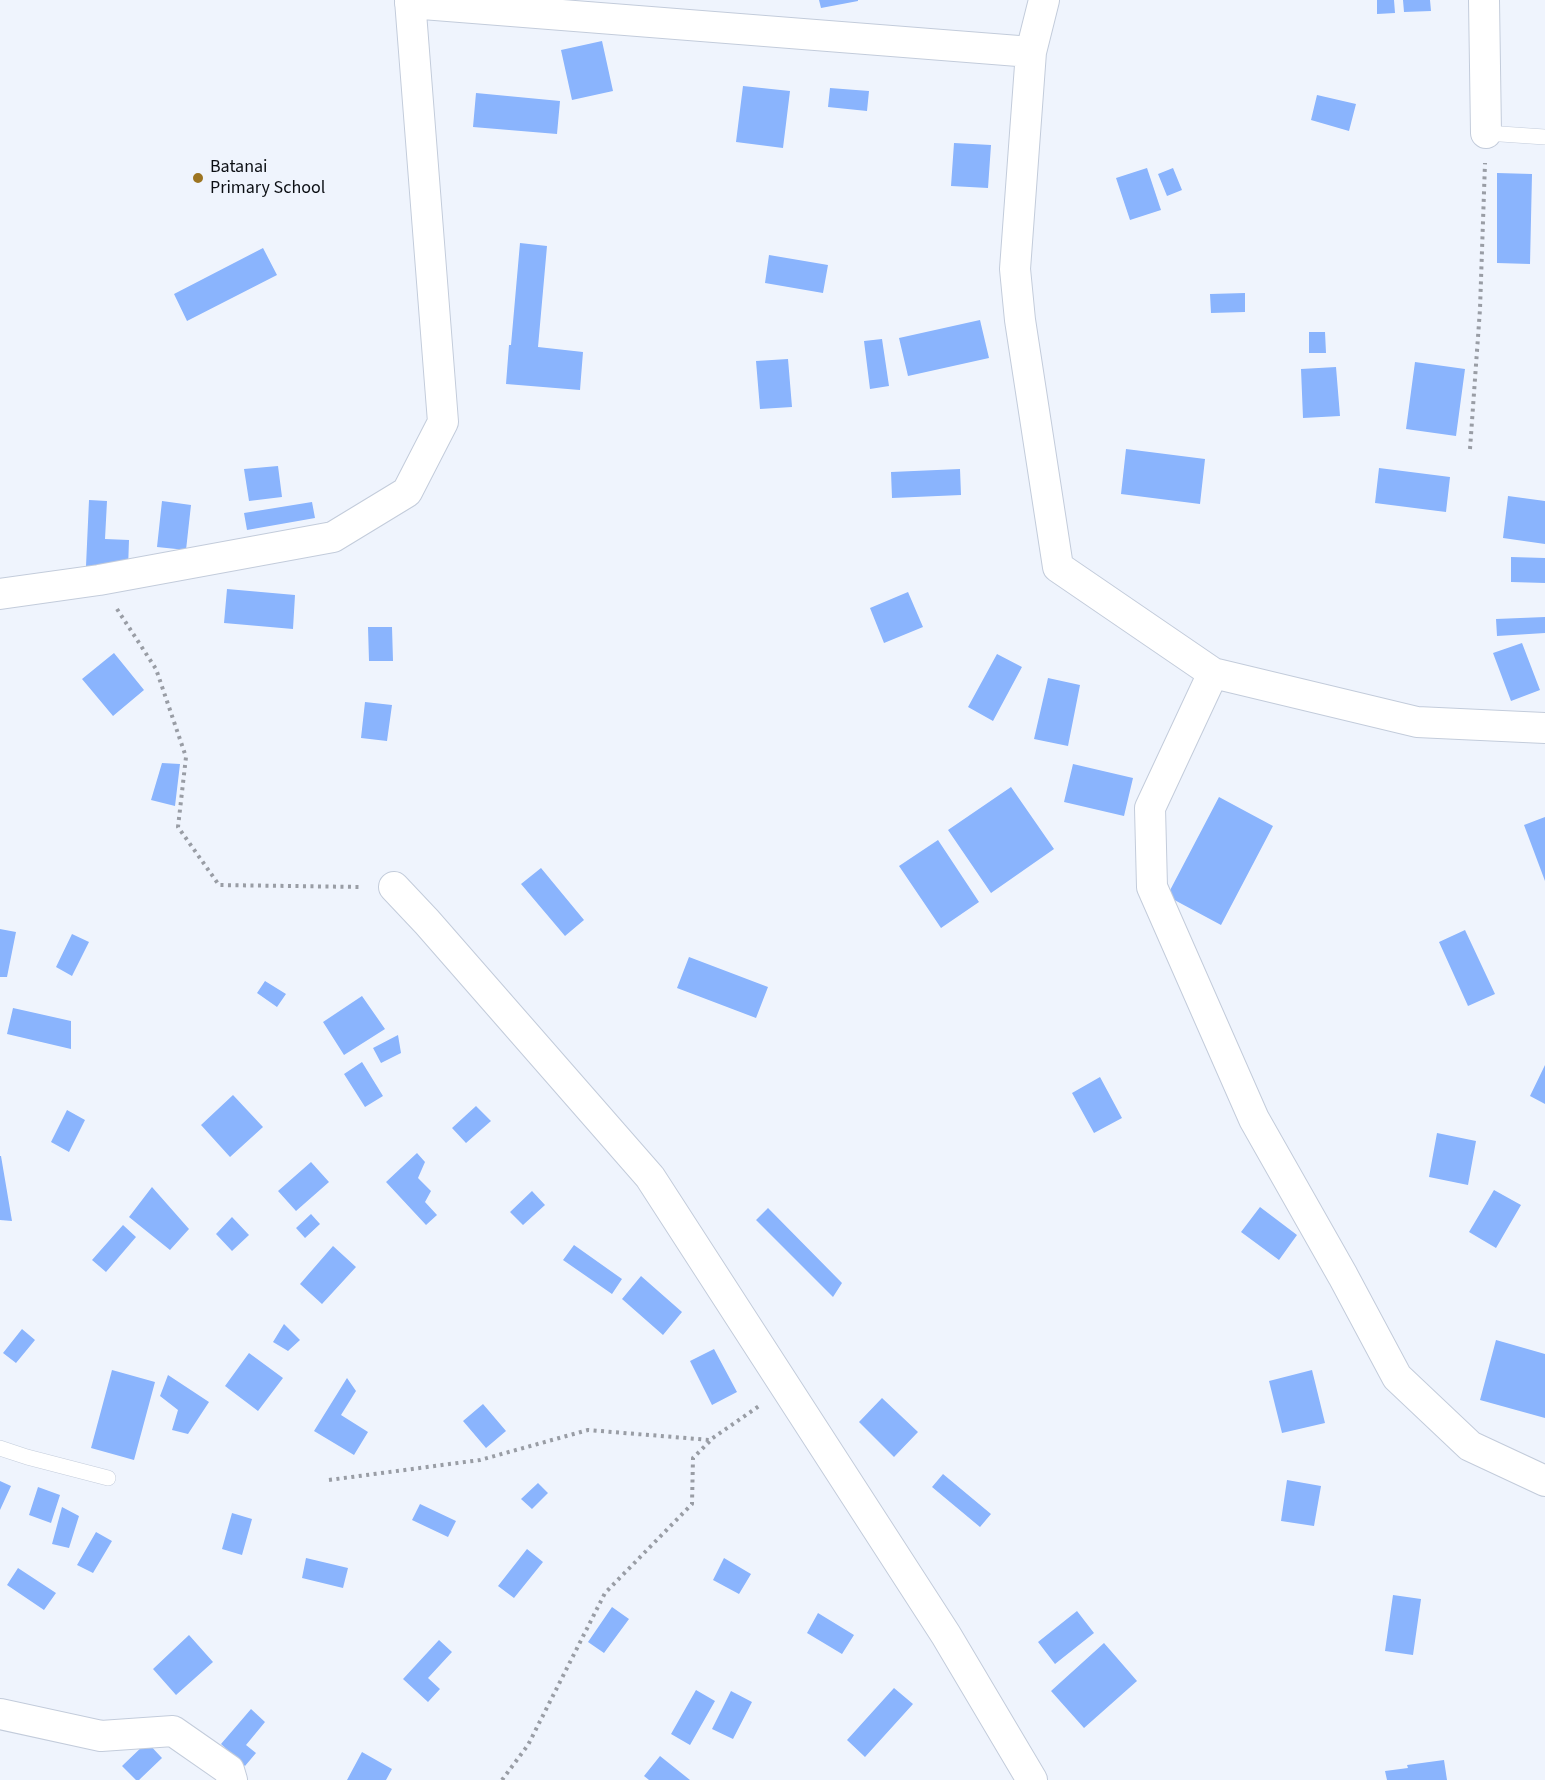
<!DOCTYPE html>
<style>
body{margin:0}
canvas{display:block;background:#eff4fd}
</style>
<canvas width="1545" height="1780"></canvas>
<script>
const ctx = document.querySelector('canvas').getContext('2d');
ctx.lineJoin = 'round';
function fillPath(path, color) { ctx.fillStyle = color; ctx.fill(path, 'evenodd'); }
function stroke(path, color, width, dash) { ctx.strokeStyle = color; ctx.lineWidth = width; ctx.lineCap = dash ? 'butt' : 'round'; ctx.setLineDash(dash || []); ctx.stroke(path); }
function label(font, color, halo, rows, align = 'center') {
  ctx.font = font + ' "Source Sans 3",sans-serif'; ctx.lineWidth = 4.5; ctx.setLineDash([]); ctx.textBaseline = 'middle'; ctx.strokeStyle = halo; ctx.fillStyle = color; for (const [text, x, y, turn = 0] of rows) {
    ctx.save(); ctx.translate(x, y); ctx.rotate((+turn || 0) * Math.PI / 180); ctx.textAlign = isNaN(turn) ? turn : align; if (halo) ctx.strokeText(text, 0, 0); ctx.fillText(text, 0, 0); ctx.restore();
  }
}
const building = new Path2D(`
 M819 0H858V1L821 8Z
 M1377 0H1394L1395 13 1377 14Z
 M1403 0H1430L1431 11 1404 12Z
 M602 41 613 91 572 100 561 50Z
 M743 86 790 91 783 148 736 142Z
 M830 88 869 91 867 111 828 107Z
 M476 93 560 101 557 134 473 127Z
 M1317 95 1356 104 1349 131 1311 120Z
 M954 143 991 145 988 188 951 186Z
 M1147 168 1161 210 1130 220 1116 178Z
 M1173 168 1182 190 1167 196 1158 174Z
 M1497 173 1532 174 1530 264 1497 263Z
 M520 243 547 246 538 347 583 352 580 390 506 384 509 345H511Z
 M263 248 277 275 187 321 174 294Z
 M769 255 828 265 823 293 765 283Z
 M1245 293V312L1211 313 1210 294Z
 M980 320 989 358 908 376 899 338Z
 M1309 332H1325L1326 353H1309Z
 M882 339 889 386 870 389 864 341Z
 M788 359 792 407 760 409 756 361Z
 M1415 362 1465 369 1456 436 1406 429Z
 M1336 367 1340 416 1303 418 1301 369Z
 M1126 449 1205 459 1200 504 1121 494Z
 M278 466 282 497 249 501 244 469Z
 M1379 468 1450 477 1446 512 1375 503Z
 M960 469 961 495 892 498 891 472Z
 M1508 496 1545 501V544L1503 538Z
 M89 500 107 501 105 539 129 540 128 569 86 566Z
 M162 501 191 505 186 550 157 547Z
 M312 502 315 518 247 530 244 513Z
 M1511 557 1545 558V583L1511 582Z
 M227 589 295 595 293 629 224 623Z
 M908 592 923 627 884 643 870 608Z
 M1545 617V633L1497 636 1496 619Z
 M368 627H392L393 661H369Z
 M1522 643 1540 690 1511 701 1493 653Z
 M114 653 144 690 113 716 82 679Z
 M997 654 1022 667 993 721 968 707Z
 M1048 678 1080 685 1068 746 1034 739Z
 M365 702 392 705 387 741 361 738Z
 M162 763 180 764 175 806 151 800Z
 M1073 764 1133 778 1124 816 1064 802Z
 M1011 787 1054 849 991 893 948 830Z
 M1219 797 1273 826 1221 925 1167 896Z
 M1545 817V881L1524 825Z
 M938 840 979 902 941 928 899 866Z
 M541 868 584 920 565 936 521 884Z
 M0 929 16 932 7 977H0Z
 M1465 930 1495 994 1468 1006 1439 942Z
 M72 934 89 942 72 976 56 967Z
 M689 957 768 987 756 1018 677 988Z
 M265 981 286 994 277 1007 257 993Z
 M362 996 385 1029 344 1055 323 1022Z
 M13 1008 71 1021V1049L7 1034Z
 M398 1035 401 1053 381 1063 373 1048Z
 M362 1062 383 1096 365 1107 344 1074Z
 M1545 1065V1104L1530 1096Z
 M1100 1077 1122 1118 1094 1133 1072 1093Z
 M233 1095 263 1127 230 1157 201 1125Z
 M476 1106 491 1121 466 1143 452 1128Z
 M67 1110 85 1120 69 1152 51 1142Z
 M1437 1133 1476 1141 1468 1185 1429 1177Z
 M417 1153 425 1162 418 1178 431 1191 425 1202 437 1215 426 1225 386 1182Z
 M0 1156H1L12 1221 0 1220Z
 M311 1162 329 1182 296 1211 278 1191Z
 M152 1187 189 1229 170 1250 129 1217Z
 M1494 1190 1521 1205 1496 1248 1469 1232Z
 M532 1191 545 1205 523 1225 510 1212Z
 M1260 1207 1297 1235 1279 1260 1241 1232Z
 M768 1208 842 1283 833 1297 756 1220Z
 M311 1214 320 1224 305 1238 296 1228Z
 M232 1217 249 1235 232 1251 216 1234Z
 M123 1225 136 1237 106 1272 92 1260Z
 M574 1245 622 1279 612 1294 563 1260Z
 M333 1246 356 1267 322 1304 300 1284Z
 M641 1276 682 1312 663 1335 622 1299Z
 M284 1324 300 1340 288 1351 273 1342Z
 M22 1329 35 1340 16 1363 3 1353Z
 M1496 1340 1545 1354V1418L1480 1400Z
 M714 1349 737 1392 712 1405 690 1361Z
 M249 1353 283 1378 258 1411 225 1386Z
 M112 1370 155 1382 134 1460 91 1448Z
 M1312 1370 1325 1423 1282 1433 1269 1381Z
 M168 1375 209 1402 188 1434 172 1430 178 1410 160 1396Z
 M347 1378 356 1391 341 1415 368 1432 354 1455 314 1431Z
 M882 1398 918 1432 894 1457 859 1422Z
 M483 1404 506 1431 486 1448 463 1421Z
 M943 1474 991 1514 980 1527 932 1487Z
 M1287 1480 1321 1486 1314 1526 1281 1521Z
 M0 1481 11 1486 0 1510Z
 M538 1483 548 1493 532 1509 521 1499Z
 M38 1487 60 1495 51 1523 29 1515Z
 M420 1504 456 1521 448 1537 412 1520Z
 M62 1507 79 1516 69 1548 52 1544Z
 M232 1513 252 1519 242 1555 222 1549Z
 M96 1532 112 1541 93 1573 77 1565Z
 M527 1549 543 1562 514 1598 498 1586Z
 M306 1558 348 1568 343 1588 302 1578Z
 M724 1558 751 1574 739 1594 713 1580Z
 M18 1568 56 1593 44 1610 7 1585Z
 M1393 1595 1421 1599 1413 1655 1385 1651Z
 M612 1607 629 1619 604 1653 588 1642Z
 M1077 1611 1094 1633 1055 1664 1038 1642Z
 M818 1613 854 1635 842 1654 807 1633Z
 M189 1635 213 1662 176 1695 153 1669Z
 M439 1640 452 1652 428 1678 440 1689 428 1702 403 1679Z
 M1104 1643 1137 1681 1084 1728 1051 1691Z
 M894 1688 913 1704 865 1757 847 1740Z
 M696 1690 715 1701 690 1745 671 1734Z
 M731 1691 752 1702 733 1739 712 1729Z
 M251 1709 265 1722 246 1745 256 1753 245 1766 221 1744Z
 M147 1742 162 1758 139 1780H136L122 1766Z
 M362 1752 392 1769 386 1780H347Z
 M660 1756 690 1780H649L644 1776Z
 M1444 1760 1447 1780H1387L1385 1771 1408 1768 1407 1765Z`);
const path = new Path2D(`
 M1470 449 1480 309 1485 163
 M117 609 156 669 186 757 178 827 219 885 361 887
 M329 1480 480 1460 588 1430 710 1440 759 1406
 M502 1780 528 1745 605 1593 692 1504 693 1458 711 1440`);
const service = new Path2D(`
 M1486 133 1545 137
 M0 1448 27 1457 108 1478`);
const minor = new Path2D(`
 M1044 0 1031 52 1015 269 1020 320 1058 567 1213 673 1417 722 1545 728
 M1484 0 1486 133
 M410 3 1031 52
 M0 594 99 580 333 537 407 492 443 422 410 0
 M1213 673 1150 808 1152 887 1254 1119 1343 1276 1397 1377 1470 1446 1545 1481
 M394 887 427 922 650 1177 946 1635 1032 1780
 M0 1714 101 1736 173 1731 229 1770 232 1780`);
const markers = [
 [198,178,6,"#9c7421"]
];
const poiNames = [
 ["Batanai",210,168],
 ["Primary School",210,189]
];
fillPath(building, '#8ab4fd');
stroke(service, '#c3ccdb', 16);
stroke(minor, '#c3ccdb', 32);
stroke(path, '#999da5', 4, [3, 4.5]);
stroke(service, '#fff', 15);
stroke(minor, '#fff', 30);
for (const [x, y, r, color] of markers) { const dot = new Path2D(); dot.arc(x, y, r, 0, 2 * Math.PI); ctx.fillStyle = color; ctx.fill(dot); stroke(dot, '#eff4fd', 2); }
label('18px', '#0b0e13', '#eff4fd', poiNames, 'left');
</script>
